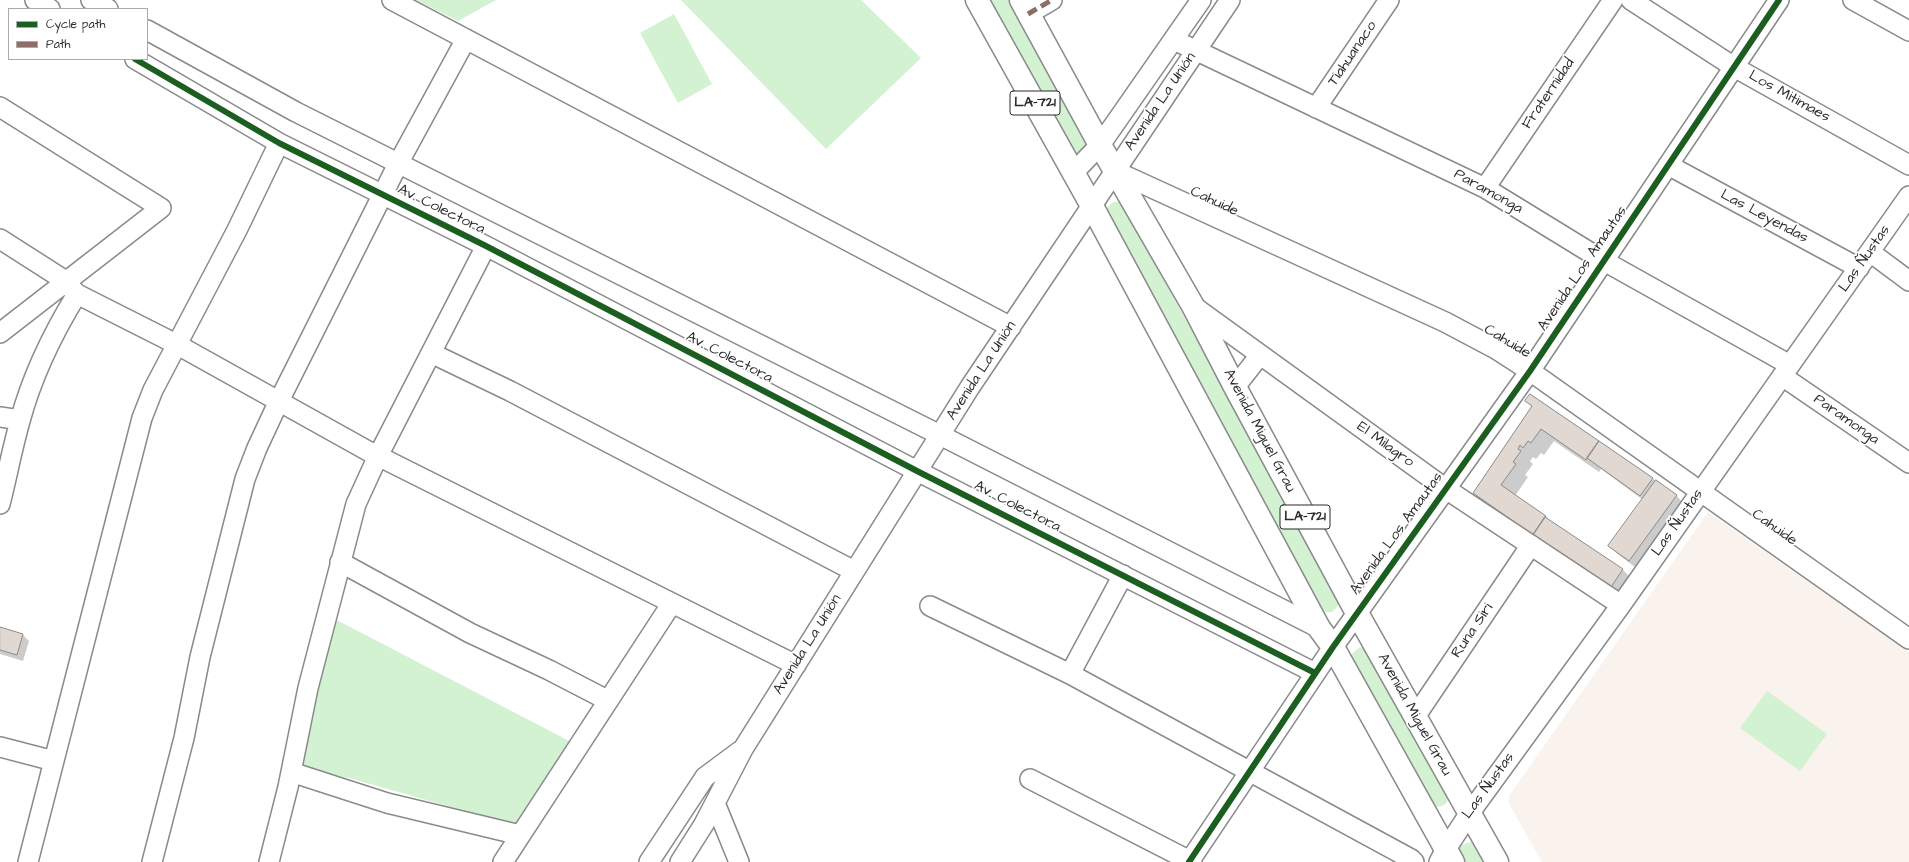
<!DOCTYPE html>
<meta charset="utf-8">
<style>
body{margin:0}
#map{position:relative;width:1909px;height:862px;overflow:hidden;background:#fff;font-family:"Architects Daughter",sans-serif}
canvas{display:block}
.legend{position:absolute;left:8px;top:8px;width:140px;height:52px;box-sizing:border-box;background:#fff;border:1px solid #aaa;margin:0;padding:5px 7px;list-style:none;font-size:12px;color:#2b2b2b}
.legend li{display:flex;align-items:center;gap:8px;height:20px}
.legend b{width:20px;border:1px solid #aaa}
</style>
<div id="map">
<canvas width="1909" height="862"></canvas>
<ul class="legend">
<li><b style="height:5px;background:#1b5e20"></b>Cycle path</li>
<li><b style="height:5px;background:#8d6e63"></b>Path</li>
</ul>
</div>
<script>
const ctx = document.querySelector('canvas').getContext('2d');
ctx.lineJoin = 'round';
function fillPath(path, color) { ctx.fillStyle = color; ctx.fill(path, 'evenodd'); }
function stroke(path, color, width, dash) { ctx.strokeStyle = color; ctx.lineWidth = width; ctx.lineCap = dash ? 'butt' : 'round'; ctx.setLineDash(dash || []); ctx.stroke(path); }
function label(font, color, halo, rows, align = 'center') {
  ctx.font = font + ' "Architects Daughter",sans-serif'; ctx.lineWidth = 3.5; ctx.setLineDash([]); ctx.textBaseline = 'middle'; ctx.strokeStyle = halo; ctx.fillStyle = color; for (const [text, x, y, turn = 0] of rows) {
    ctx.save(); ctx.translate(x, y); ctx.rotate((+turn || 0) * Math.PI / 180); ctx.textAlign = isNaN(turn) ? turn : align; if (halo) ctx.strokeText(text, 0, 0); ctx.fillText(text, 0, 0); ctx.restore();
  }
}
const built = new Path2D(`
 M1708 512 1909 652V862H1542L1509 804V796Z`);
const green = new Path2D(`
 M416 0H496L458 21Z
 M681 0H861L921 58 826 149Z
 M987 0H1017L1093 143 1078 155 1070 151Z
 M674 14 712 84 678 103 640 33Z
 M1113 202H1121L1340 600 1337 607 1332 612H1325L1320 609 1105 210Z
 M333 618 573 743 521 824H511L349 778 299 767Z
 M1366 645 1449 797C1447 805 1442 807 1434 807L1349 657 1357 649Z
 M1767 691 1827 734 1800 771 1740 728Z
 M1474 841 1487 862H1463L1458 850 1461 845Z`);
const shadow = new Path2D(`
 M1526 401 1652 478 1676 495 1685 505 1639 570 1619 555 1609 546 1643 500 1601 469 1599 472 1554 441 1544 455 1541 453 1536 459 1533 457 1530 461 1533 464 1525 475 1528 477 1515 496 1546 517 1553 524 1623 570 1632 579 1621 596 1546 546 1530 530 1529 532 1538 541 1486 506 1474 493 1533 408Z
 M0 628 23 635 29 641 23 661 0 654Z`);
const building = new Path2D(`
 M1530 394 1599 441 1586 460 1541 429 1531 443 1528 441 1523 448 1520 445 1518 449 1521 451 1513 462 1516 464 1501 485 1546 516 1533 535 1473 493 1532 406 1525 401Z
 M1599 441 1653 478 1640 496 1587 458Z
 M1656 480 1677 495 1629 561 1608 546Z
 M1545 517 1623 569 1611 587 1533 535Z
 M0 627 23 634 17 655 0 650Z`);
const minor = new Path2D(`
 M35 0 50 9
 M91 0 108 9
 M392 0 1011 327
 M1631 0 1734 67 1909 165
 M1853 0 1909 31
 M1028 14 1052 0
 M147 30 296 112 940 435 1319 628
 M1174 40 1485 188 1604 261 1790 365
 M135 59 279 143 486 246 917 471 1315 673
 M0 107 161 208 0 333
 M1316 108 1389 0
 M1668 165 1859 268
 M1115 171 1445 322 1496 349 1530 371 1909 639
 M1073 173 1100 145 1201 0
 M1485 188 1613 0
 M0 239 61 278 77 294 176 344 368 451 796 665
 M1870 252 1909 281
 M1193 306 1446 489 1621 605
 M431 353 510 391 854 571
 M1782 376 1909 463
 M1235 387 1260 355
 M0 417 20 420
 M0 504C7 477 12 449 20 421 32 376 53 333 77 294
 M340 562 470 633 549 670 607 700
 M930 606 1070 674 1411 859 1414 862
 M1070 674 1123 575
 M1415 717 1531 545
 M0 747 54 761
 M291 772 387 803 520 835
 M1030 779 1192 862
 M715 803 739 862
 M28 862 142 418 153 390 237 230 279 143
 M152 862 184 738 200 657 245 479 257 448 278 403 399 162 466 39
 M269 862 288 787 308 688 356 504 378 456 486 246
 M503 862 672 603
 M649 862 705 777 740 751
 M680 862 704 824 743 749 970 387 1230 0
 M1189 862 1333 647 1530 371 1779 0
 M1439 862 1446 849 1469 814 1621 605 1909 196`);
const major = new Path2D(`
 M977 0 1092 206 1319 628 1333 647 1453 862
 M1021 0 1100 145 1193 306 1235 387 1357 613 1497 862`);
const quiet = new Path2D(`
 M1028 14 1052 0`);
const cycleway = new Path2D(`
 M135 59 279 143 486 246 917 471 1315 673
 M1189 862 1333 647 1530 371 1779 0`);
const shields = [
 [1035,103,50],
 [1305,517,50]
];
const shieldNames = [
 ["LA-721",1035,103],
 ["LA-721",1305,517]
];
const streetNames = [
 ["Tiahuanaco",1353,54,-56],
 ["Fraternidad",1549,94,-56],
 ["Los Mitimaes",1789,97,29],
 ["Avenida La Unión",1161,102,-56],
 ["Paramonga",1488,192,29],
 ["Cahuide",1214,202,25],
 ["Av. Colectora",441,210,26],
 ["Las Leyendas",1764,217,28],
 ["Las Ñustas",1865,259,-55],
 ["Avenida Los Amautas",1583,269,-56],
 ["Cahuide",1507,342,31],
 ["Av. Colectora",729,358,27],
 ["Avenida La Unión",982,371,-57],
 ["Paramonga",1846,420,35],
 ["Avenida Miguel Grau",1259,431,62],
 ["El Milagro",1385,445,36],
 ["Av. Colectora",1017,507,27],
 ["Las Ñustas",1678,523,-55],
 ["Cahuide",1774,528,35],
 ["Avenida Los Amautas",1397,534,-54],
 ["Runa Siri",1473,631,-56],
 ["Avenida La Unión",808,645,-58],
 ["Avenida Miguel Grau",1414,715,61],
 ["Las Ñustas",1489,786,-54]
];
fillPath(built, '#faf2ed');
fillPath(green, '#d2f2d2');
fillPath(shadow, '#0003');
fillPath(building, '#e1d8d2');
stroke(building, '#8a8a8a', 1);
stroke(minor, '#8a8a8a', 22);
stroke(major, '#8a8a8a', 25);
stroke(minor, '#fff', 19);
stroke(major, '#fff', 22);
stroke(quiet, '#8d6e63', 5, [10, 5]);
stroke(cycleway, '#1b5e20', 6);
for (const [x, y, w] of shields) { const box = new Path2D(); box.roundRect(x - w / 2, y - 12, w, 24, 3); ctx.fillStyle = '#fff'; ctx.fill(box); stroke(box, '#2b2b2b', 1); }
label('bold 14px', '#2b2b2b', null, shieldNames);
label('15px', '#2b2b2b', '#fff', streetNames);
</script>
